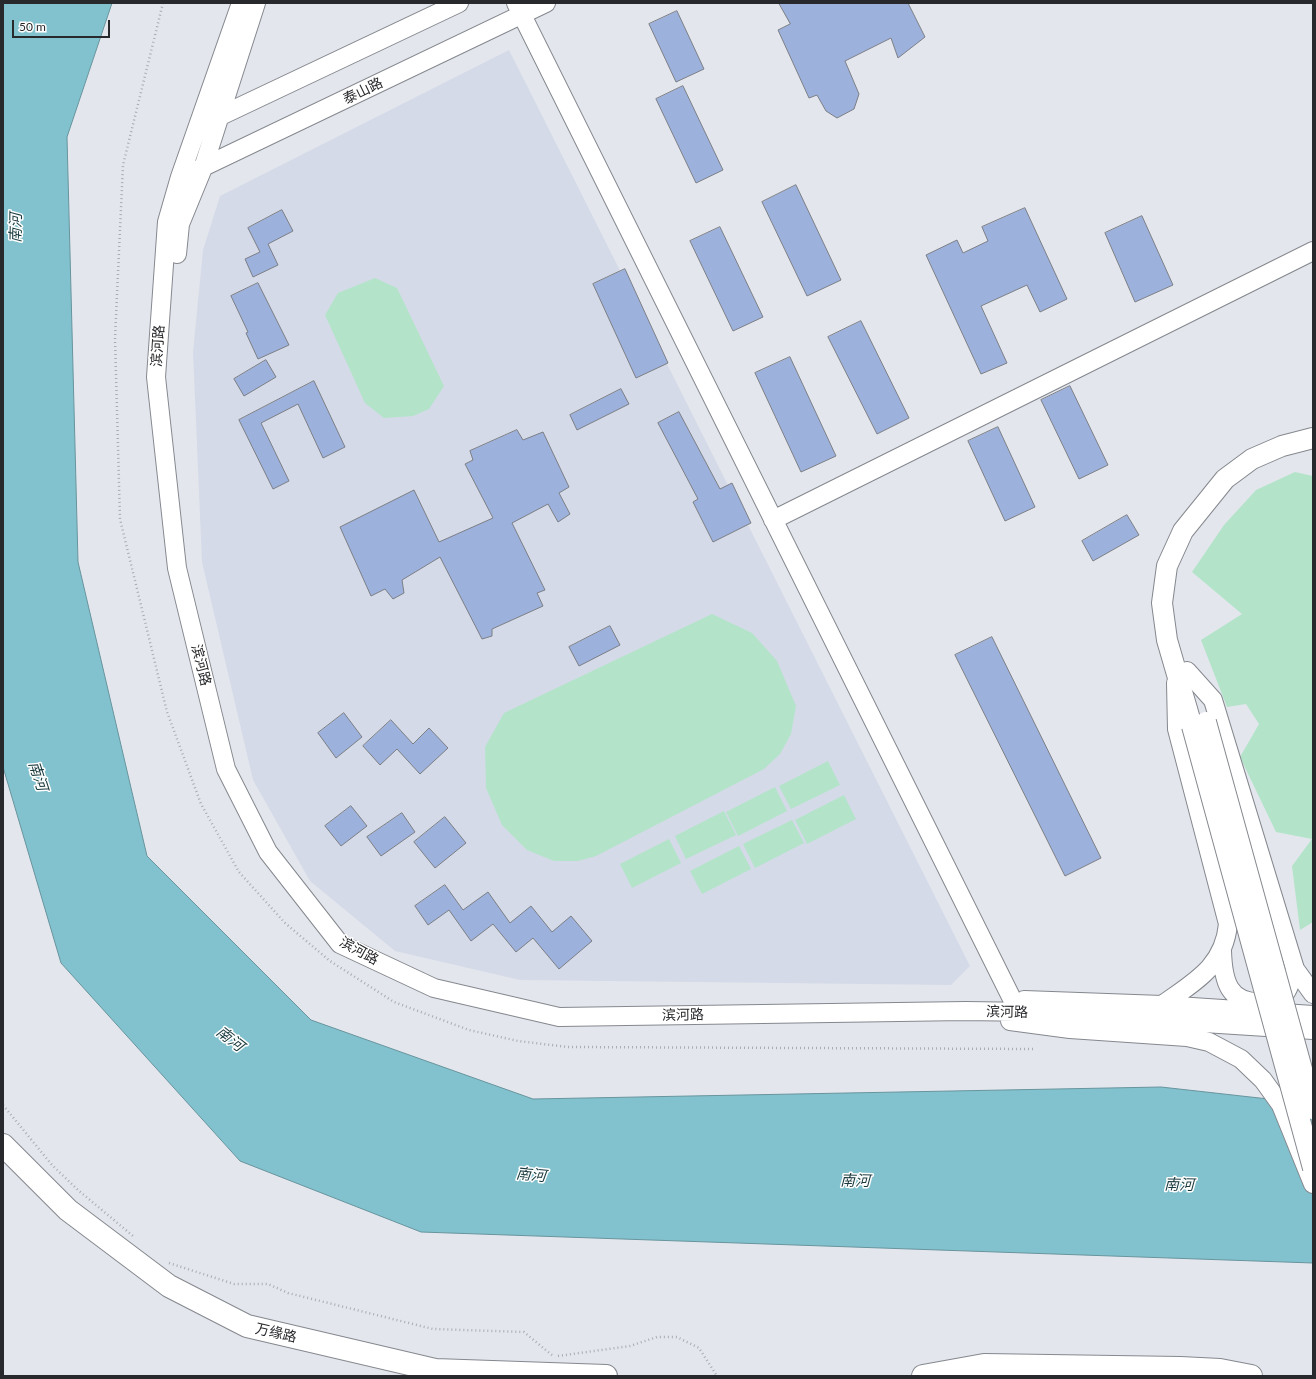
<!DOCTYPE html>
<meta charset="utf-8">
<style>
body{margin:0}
#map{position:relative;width:1316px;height:1379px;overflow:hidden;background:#e3e6ed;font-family:Lato,sans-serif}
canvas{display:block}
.frame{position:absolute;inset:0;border:4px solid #28292c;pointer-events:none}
.scale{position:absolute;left:12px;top:20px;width:98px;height:18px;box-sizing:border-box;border:2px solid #28292c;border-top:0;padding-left:5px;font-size:12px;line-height:14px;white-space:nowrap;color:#28292c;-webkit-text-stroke:3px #fff;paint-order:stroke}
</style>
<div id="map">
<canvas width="1316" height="1379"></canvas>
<div class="frame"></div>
<div class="scale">50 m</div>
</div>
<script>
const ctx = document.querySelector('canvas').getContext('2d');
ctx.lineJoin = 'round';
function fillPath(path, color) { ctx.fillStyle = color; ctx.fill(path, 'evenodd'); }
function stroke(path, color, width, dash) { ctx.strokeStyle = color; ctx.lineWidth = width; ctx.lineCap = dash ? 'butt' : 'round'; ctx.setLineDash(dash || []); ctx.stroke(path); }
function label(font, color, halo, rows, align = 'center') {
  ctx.font = font + ' Lato,"Noto Sans SC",sans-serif'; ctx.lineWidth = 3; ctx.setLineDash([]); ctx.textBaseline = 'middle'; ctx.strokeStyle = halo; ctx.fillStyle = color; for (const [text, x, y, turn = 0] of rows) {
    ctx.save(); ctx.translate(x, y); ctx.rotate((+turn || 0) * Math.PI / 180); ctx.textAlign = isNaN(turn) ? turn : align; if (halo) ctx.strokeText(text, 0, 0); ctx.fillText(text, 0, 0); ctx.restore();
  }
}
const built = new Path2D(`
 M509 50 970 966 951 985 520 980 395 951 310 881 253 780 202 562 193 352 203 250 220 196Z`);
const green = new Path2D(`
 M375 278 397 288 444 386 429 409 413 416 384 418 365 403 325 315 338 293Z
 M1295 472 1313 476V922L1300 930 1292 866 1312 839 1276 832 1240 757 1259 724 1246 704 1227 707 1201 640 1242 614 1192 572 1224 525 1256 490Z
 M712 614 752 633 777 661 796 706 791 734 780 754 764 769 596 856 578 861H554L527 850 502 825 486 788 485 747 504 713Z
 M828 761 840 785 791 809 779 786Z
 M775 787 787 811 738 836 726 812Z
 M844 795 856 819 807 844 795 820Z
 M724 811 736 835 686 859 675 836Z
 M792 820 804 843 755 868 743 844Z
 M669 839 681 863 632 888 620 864Z
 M739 846 751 869 702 894 690 871Z`);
const water = new Path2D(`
 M3 3H112L67 137 78 562 147 856 311 1020 533 1099 1161 1087 1313 1104V1263L421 1232 240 1161 61 963 3 767Z`);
const building = new Path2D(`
 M779 3H908L925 37 898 58 891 38 845 61 859 94 854 109 837 118 826 111 817 95 809 98 778 30 790 24Z
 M677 11 704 69 676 82 649 24Z
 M683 86 723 170 696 183 656 99Z
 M796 185 841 280 807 296 762 202Z
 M1025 208 1067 299 1040 312 1027 285 981 306 1007 363 981 374 926 255 957 240 963 253 988 241 982 227Z
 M282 210 293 231 268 244 278 265 253 277 245 259 260 252 248 228Z
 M1142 216 1173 285 1135 302 1105 233Z
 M720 227 763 317 733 331 690 241Z
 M625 269 668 363 636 378 593 284Z
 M258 283 289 345 258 359 246 333 248 332 231 296Z
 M861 321 909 418 877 434 828 337Z
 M790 357 836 456 801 472 755 373Z
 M266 360 276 377 244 396 234 379Z
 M314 381 345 447 323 458 298 404 261 423 289 481 273 489 239 420Z
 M1070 386 1108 465 1079 479 1041 400Z
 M621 389 629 404 577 430 570 415Z
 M679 412 720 489 732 483 751 523 713 542 693 502 698 499 658 423Z
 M998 427 1035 507 1005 521 968 441Z
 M517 430 523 440 543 432 569 487 559 493 570 514 558 522 548 504 512 523 545 590 537 593 543 606 492 629V636L482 639 440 557 402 580 404 593 393 599 385 589 371 596 340 527 414 490 439 542 493 518 465 464 473 460 470 451Z
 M1127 515 1139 535 1093 561 1082 541Z
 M610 626 620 645 579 666 569 647Z
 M992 637 1101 858 1065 876 955 655Z
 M344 713 362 737 336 758 318 733Z
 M391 720 413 744 429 728 448 748 420 774 397 749 380 765 363 746Z
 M351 806 367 826 341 846 325 826Z
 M402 813 415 832 381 856 367 837Z
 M445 817 466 843 435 868 414 842Z
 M445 885 463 910 488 892 510 923 531 906 552 932 571 916 592 941 559 969 533 938 516 952 493 924 471 941 449 910 428 925 415 906Z`);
const path = new Path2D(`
 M163 3 123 165 115 338 120 519 167 712 201 804 239 872 285 923 330 961 394 1002 469 1030 518 1041 568 1047 1035 1049
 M3 1105 52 1165 78 1190 133 1236
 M169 1263 234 1284H268L288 1293 433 1329 524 1332 553 1356
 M558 1356 630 1346 657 1337H677L699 1348 717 1376`);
const secondary = new Path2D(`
 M241 3 180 177 167 222 156 377 177 568 226 769 268 852 340 944 434 988 559 1017 966 1011 1032 1012 1313 1030
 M516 3 1022 1019
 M214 119 459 3
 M197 170 546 3
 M177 254 180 224 203 168 256 3
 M773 520 1313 251
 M1187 671 1213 700 1295 969 1313 994
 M1222 951C1223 980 1228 1005 1264 1002 1270 1001 1281 997 1286 992 1290 987 1292 975 1295 969
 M1024 1000 1162 1005 1313 1015
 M1162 1005C1194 982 1224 967 1228 924L1177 729 1176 683
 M1010 1021 1070 1029 1187 1037 1209 1042 1241 1059 1263 1080 1281 1105 1313 1184`);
const primary = new Path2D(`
 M1192 726 1167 640 1162 603 1167 566 1183 531 1225 479 1252 459 1282 446 1313 438`);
const highway = new Path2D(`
 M3 1145 68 1210 169 1286 247 1326 435 1370 606 1376
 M923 1376 984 1365 1180 1368 1220 1370 1251 1376`);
const primaryBridge = new Path2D(`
 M1206 722 1313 1109
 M1192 726 1313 1168`);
const streetNames = [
 ["泰山路",363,91,-26],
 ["滨河路",158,346,-86],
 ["滨河路",201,665,76],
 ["滨河路",359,951,29],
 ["滨河路",1007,1012,1],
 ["滨河路",683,1015,-1],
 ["万缘路",276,1333,13]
];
const waterNames = [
 ["南河",16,228,-89],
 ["南河",38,776,72],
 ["南河",230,1039,38],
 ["南河",531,1175,6],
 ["南河",855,1181,1],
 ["南河",1179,1185,1]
];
fillPath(built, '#d4dae7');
fillPath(green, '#b3e4c9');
fillPath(water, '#82c2ce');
stroke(water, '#67949d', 1);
fillPath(building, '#9db1dd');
stroke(building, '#7c7f85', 1);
stroke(secondary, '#85888e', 20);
stroke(primary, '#85888e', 22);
stroke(highway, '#85888e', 24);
stroke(path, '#a9acb1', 2.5, [1, 3]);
stroke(secondary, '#fff', 18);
stroke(primary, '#fff', 20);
stroke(highway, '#fff', 22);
stroke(primaryBridge, '#85888e', 22, []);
stroke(primaryBridge, '#fff', 20);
label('14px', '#28292c', '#fff', streetNames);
label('italic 15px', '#1a3a3f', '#fff', waterNames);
</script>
